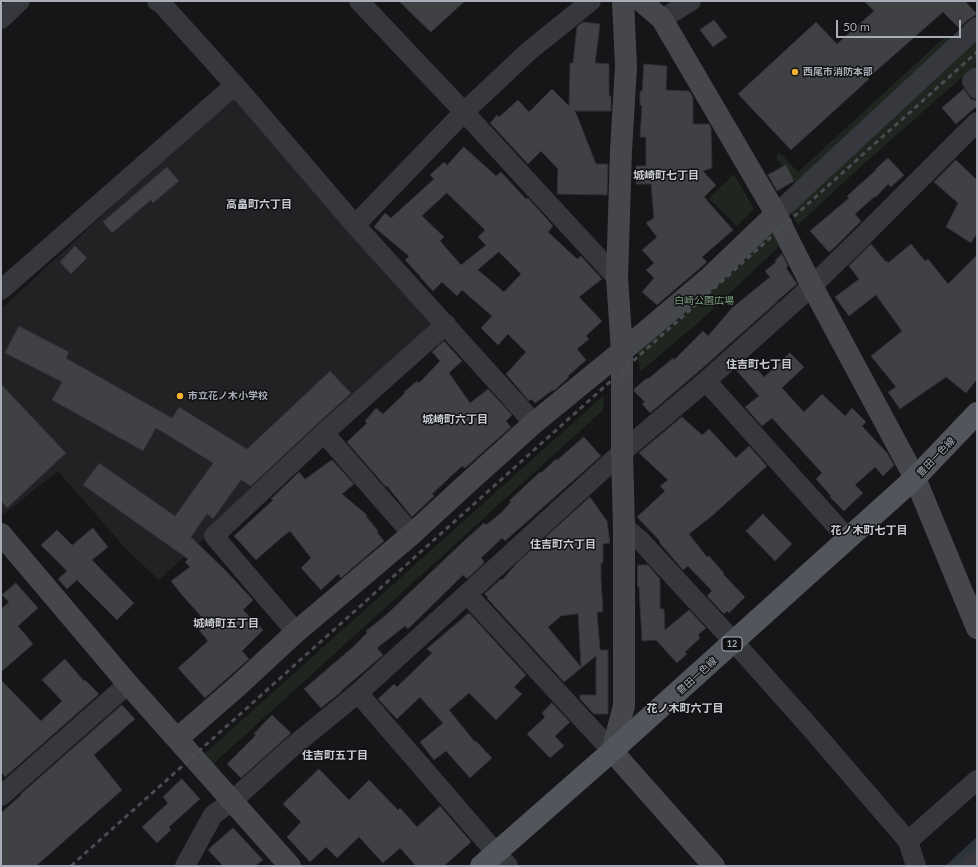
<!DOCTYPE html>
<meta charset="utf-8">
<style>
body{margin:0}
#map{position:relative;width:978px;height:867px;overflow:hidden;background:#161618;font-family:Lato,sans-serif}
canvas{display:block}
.frame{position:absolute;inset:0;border:2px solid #a8adb8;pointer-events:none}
.scale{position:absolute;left:836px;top:20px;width:125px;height:18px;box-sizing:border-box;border:2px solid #a8adb8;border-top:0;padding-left:5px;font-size:12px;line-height:14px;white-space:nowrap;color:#a8adb8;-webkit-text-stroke:3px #111113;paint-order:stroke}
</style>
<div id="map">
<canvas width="978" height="867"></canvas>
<div class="frame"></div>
<div class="scale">50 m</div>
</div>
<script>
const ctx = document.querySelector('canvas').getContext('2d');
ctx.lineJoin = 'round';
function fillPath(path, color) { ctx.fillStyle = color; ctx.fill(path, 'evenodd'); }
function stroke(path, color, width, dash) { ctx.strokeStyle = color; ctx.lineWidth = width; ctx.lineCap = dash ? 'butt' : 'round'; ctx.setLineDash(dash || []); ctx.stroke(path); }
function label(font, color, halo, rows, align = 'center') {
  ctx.font = font + ' Lato,"Noto Sans JP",sans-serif'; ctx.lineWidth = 3; ctx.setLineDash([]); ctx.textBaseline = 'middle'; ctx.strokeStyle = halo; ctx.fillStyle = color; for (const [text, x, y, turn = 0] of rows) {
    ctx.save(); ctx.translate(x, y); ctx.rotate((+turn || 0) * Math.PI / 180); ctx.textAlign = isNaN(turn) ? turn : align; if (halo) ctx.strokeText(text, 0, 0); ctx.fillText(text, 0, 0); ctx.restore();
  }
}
const built = new Path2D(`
 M234 94 439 322 159 580 126 549 58 471 4 514 1 511V309Z`);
const green = new Path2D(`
 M977 33V64L857 170 798 225 788 208Z
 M947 35 954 40 797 184 776 158 779 152 798 172Z
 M734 174 754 209 737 226 709 199Z
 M775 223 784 242 699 322 640 372 637 346Z
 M604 395 603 410 212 765 204 754Z`);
const water = new Path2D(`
 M977 837V859L969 866H945Z`);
const building = new Path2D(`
 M399 1H465L431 32Z
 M864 1H965L977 14 969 19 959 28 943 12 868 78 869 79 791 150 738 94 816 22 837 44 874 11Z
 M714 20 727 37 713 47 700 30Z
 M583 22 600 24 595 63 609 64V96H611V111H574L576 113 596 164H608L607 195 557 194 558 169 541 151 528 164 490 123 497 115 499 117 518 100 529 112 552 89 569 106 570 63H573L577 27Z
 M644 64 667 66 666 90 689 91 693 97V124H709L711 128 712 168 703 171 716 185 704 197 733 230 702 257 707 262 657 305 642 292 654 278 646 270 654 263 642 250 657 237 646 223 654 218 651 184H636V166H646V137H640L642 105H640V91H642Z
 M964 89 968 95 971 99 975 100 977 102V106L956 124 942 108Z
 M464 147 496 176 501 172 526 199 528 198 553 226 548 232 577 259 581 256 602 279 579 297 602 321 586 336 589 339 577 349 586 360 568 376 569 377 556 389 554 391 553 390 535 403 531 399 529 401 506 374 526 352 508 334 498 345 481 328 492 316 462 290 457 296 442 282 433 291 420 277H421L405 260 409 256 374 227 385 213 391 218 434 179 430 175 444 162 447 165ZM447 193 485 230 478 237 486 245 461 265 440 241 444 237 422 216ZM499 252 521 274 504 292 478 270Z
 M888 158 904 175 891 187 888 184 876 197 875 196 855 214 861 221 834 248 829 252 810 231 849 198 847 196 876 170H875Z
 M956 160 977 180V233L971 243 946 227 958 203 934 182Z
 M786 165 794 181 777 191 768 175Z
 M167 167 179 181 153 203 151 200 112 233 103 222Z
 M871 244 886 262 887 261 888 263 911 244 925 261 928 259 948 284 977 255V379L966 393 946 377 900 409 888 392 896 387 871 356 902 331 876 295 849 316 835 297 859 279 849 266Z
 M75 246 87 258 71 274 60 262Z
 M782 254 788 266 786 268 797 284 777 301H778L698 372 650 413 642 404 645 402 634 391V389L647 378 648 379 673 358 674 360 703 331 708 336 732 308 770 277 765 271 776 262 775 261Z
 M19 326 69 352 66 358 172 418 179 407 247 449 330 371 351 393 316 425 251 486 241 480 213 519 207 514 191 537 227 572 253 600 243 610 263 630 242 651 249 659 205 698 178 668 208 641 199 630 207 623 182 595 171 581 190 567 185 562 188 559 83 485 99 463 175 516 213 463 156 428 143 451 52 400 62 382 5 353Z
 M444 341 462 361 449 373 470 403 488 389 512 415 506 421 511 427 465 468 462 466 432 494 434 496 412 517 387 486 386 487 347 442 367 423 365 421 376 408 383 414 405 393 404 392 417 381 419 383 440 361 432 352Z
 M790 353 804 367 782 388 804 412 822 394 845 416 852 408 866 422 862 426 887 453 894 465 883 476 875 467 855 485 863 493 844 511 830 497 831 496 816 479 822 473 772 418 762 426 745 407 759 396 736 370 748 359 764 377Z
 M1 384 66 453 7 508 1 501Z
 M682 417 702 435 709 429 736 458 749 446 767 466 713 515 689 534 707 557 709 556 724 573 723 574 745 597 729 613 727 611 724 614 707 596 712 591 688 566 683 570 659 542 660 541 637 517 665 491 660 486 668 480 639 453Z
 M584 437 601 456 505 541 502 538 481 558 484 561 483 562 484 563 468 578H466L463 575 408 629 405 626 377 648 383 655 341 691V692L321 708 304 689 353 647 367 633 366 631 386 615 465 540 484 523 486 525 502 512 511 502 509 501 540 472 541 473 556 459 557 460Z
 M332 460 354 484 342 494 367 515 366 516 378 531 377 532 384 541 341 578 338 574 321 590 301 568 311 558 290 531 281 538 256 560 234 536 273 500 271 499 299 472 305 479Z
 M590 497 607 521 610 543 603 544V563H601V579L603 612H597L600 650H608V714H594L580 699V695H596V656L564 682 487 598 488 597 484 594 501 579 502 580 517 563ZM578 614 581 667 548 627 561 616Z
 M763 514 792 544 775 561 746 531Z
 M93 528 108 547 92 560 134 603 117 620 77 580 67 589 58 579 67 571 41 545 57 530 72 545Z
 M638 565H648L660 579V609H664L665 630 689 610 706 628 698 635 700 638 685 652 687 654 677 663 656 640 642 641 639 587H638Z
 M16 583 38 608 18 626 33 644 1 672V609L9 602 2 595Z
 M469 613 526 675 514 687 522 694 496 720 469 693 449 710 475 742 476 741 492 758 470 778 446 751 434 760 420 742 443 723 420 697 397 719 378 699 394 684 397 687 432 653 427 649Z
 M65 659 84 681 85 680 99 694 5 777 1 772V680L41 721 62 701 42 680Z
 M552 703 570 722 555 736 564 746 550 758 527 734 545 717 542 713Z
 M122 705 135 719 94 755 122 790 36 866H1V813L21 795V794Z
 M272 715 291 733 241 778 227 764 256 735 254 734Z
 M319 769 349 800 369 780 398 810 400 808 417 827 440 806 471 842 444 866H416L400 848 383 863 359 837 337 858 326 847 310 862 287 837 301 822 283 804Z
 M182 779 200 799 169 827 171 830 157 843 142 827 168 803 163 797Z
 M233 828 263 860 255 866H223L208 850Z`);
const street = new Path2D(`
 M157 1 161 3 235 85 355 225 534 423
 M359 1 464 112 617 278
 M1 19 20 1
 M662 19 691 1
 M977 77 972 81 977 89
 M776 214 977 27
 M355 225 464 112 529 51 591 1
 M1 290 235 85
 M706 381 848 539
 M324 433 412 534
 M624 527 640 540 734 642 809 726 908 841 916 866
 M467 594 612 751
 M296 632 214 536 324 433 446 324
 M358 693 484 839 508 866
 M1 796 128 684
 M908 841 977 780
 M185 866 213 815 232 801 292 747 358 693 467 594 622 452 706 381 812 286 862 237 977 122
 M971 866 977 861`);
const secondary = new Path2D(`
 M623 1 626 66 621 151 617 278 622 351V452L624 527V706L612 751 714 866
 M641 1 662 19 776 214 792 247 812 286 915 478 977 628
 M1 534 128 684 290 866
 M177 739 240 684 296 632 412 534 473 478 534 423 632 343 709 278 776 214`);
const primary = new Path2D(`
 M481 866 612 751 915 478 977 413`);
const rail = new Path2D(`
 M71 866 977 52`);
const markers = [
 [795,72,4,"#f2b134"],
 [180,396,4,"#f2b134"]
];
const shields = [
 [732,644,20]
];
const shieldNames = [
 ["12",732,644]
];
const poiNames = [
 ["西尾市消防本部",803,72],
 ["市立花ノ木小学校",188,396]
];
const parkNames = [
 ["白崎公園広場",704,301]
];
const streetNames = [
 ["豊田一色線",936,457,-46],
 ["豊田一色線",697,676,-42]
];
const neighbourhoodNames = [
 ["城崎町七丁目",666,175],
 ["高畠町六丁目",259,204],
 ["住吉町七丁目",759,364],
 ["城崎町六丁目",455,419],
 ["花ノ木町七丁目",869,530],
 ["住吉町六丁目",563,544],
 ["城崎町五丁目",226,623],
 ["花ノ木町六丁目",685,708],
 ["住吉町五丁目",335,755]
];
fillPath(built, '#222225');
fillPath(green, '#1e261f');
fillPath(water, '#2c353c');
fillPath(building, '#404145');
stroke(building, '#303034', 1);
stroke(street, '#37383d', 20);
stroke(secondary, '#45474d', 22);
stroke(primary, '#53555c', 22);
stroke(rail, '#4a4c52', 3, [5, 4]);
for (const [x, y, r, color] of markers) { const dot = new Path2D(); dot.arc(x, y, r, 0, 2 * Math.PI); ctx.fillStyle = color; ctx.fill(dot); stroke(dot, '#111113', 1.5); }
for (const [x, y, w] of shields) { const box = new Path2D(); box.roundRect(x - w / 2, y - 7, w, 14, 3); ctx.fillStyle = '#111113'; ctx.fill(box); stroke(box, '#a8adb8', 1); }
label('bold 9px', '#a8adb8', null, shieldNames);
label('bold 10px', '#a8adb8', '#111113', poiNames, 'left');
label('10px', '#7fa381', '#111113', parkNames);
label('10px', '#a8adb8', '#111113', streetNames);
label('bold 11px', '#c9ccd4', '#111113', neighbourhoodNames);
</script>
